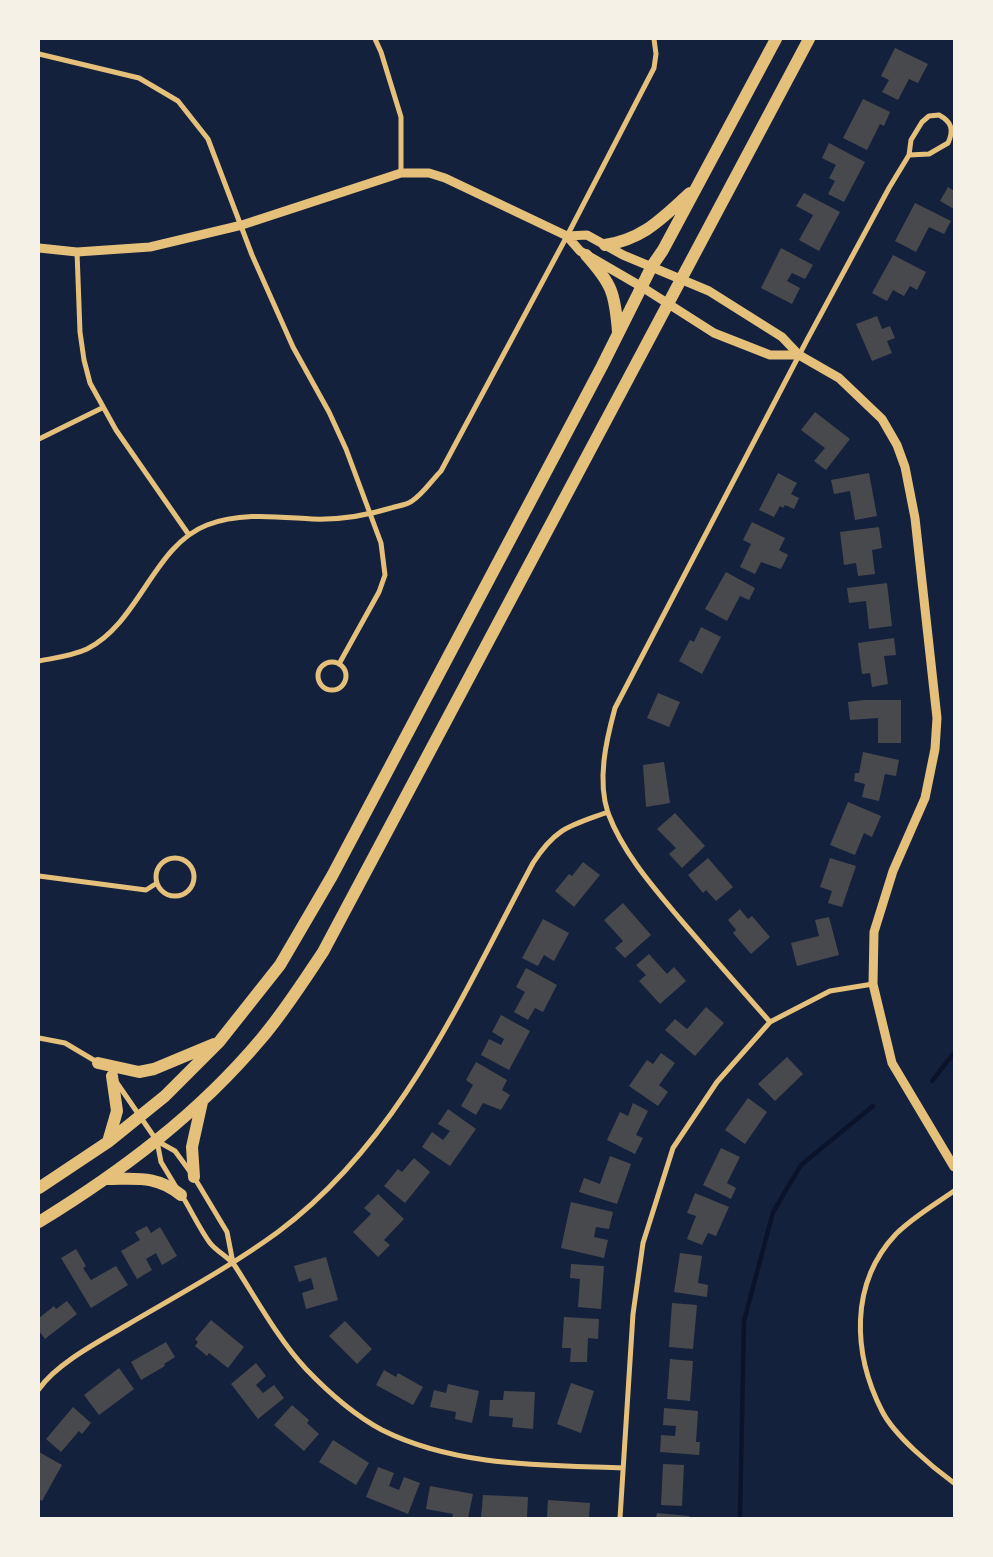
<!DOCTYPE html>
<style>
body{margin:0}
#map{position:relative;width:993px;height:1557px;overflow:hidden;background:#14213d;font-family:Literata,serif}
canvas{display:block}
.frame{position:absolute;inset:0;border:40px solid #f6f1e7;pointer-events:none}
</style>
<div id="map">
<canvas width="993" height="1557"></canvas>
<div class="frame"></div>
</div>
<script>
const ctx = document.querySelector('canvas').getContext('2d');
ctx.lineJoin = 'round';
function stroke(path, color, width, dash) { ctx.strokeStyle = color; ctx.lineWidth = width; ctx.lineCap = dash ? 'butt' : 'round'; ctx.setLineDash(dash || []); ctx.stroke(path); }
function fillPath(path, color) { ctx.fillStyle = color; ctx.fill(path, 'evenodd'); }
const stream = new Path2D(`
 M932 1081 954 1053
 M740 1518 744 1321 773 1212 801 1165 873 1106`);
const building = new Path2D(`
 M895 48 928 64 918 83 909 79 898 100 882 92 889 80 881 76Z
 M863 99 890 112 884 126 880 124 867 150 843 138Z
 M829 143 865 162 844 202 828 194 835 181 829 178 836 165 822 158Z
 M948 187 954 191V209L940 201Z
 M804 193 840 212 819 251 799 240 813 215 796 206Z
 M915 203 951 221 944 234 929 227 916 252 895 241Z
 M781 248 813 265 805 279 792 273 787 281 800 288 792 304 761 288Z
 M893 255 926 272 917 290 910 286 904 296 893 290 887 301 872 293Z
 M877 316 882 329 890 326 895 338 887 341 892 353 872 361 856 324Z
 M815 412 850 439 826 470 814 461 825 448 801 430Z
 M778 473 797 483 791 494 799 498 794 509 785 505 783 508 780 506 774 517 759 510Z
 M869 473 877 516 855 520 850 491 834 494 831 480Z
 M752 522 785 538 779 550 788 555 781 569 761 562 755 574 740 567 751 544 743 540Z
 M879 527 882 548 872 550 875 574 858 576 856 563 844 565 840 532Z
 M726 572 755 588 749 600 740 596 727 621 705 609Z
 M887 583 892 626 869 629 866 601 849 603 847 588Z
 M701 627 721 637 702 674 679 661 690 640 694 642Z
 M894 638 896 655 884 656 888 684 872 687 870 673 862 674 858 643Z
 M658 693 680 702 669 727 647 718Z
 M863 700H901V743H878V718L850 720 848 702Z
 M863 752 899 760 896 776 885 774 879 801 862 797 865 784 854 781 855 773H859Z
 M664 762 670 803 646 807 643 765Z
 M848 802 881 816 872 837 864 833 855 855 830 845Z
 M675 813 705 846 682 868 669 854 676 848 657 829Z
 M708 858 733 887 716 901 706 890 703 893 688 875Z
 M830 858 856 866 842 907 828 903 832 891 820 887Z
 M583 862 600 875 574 907 555 891 569 874 572 876Z
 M623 903 651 935 625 958 615 948 623 941 604 920Z
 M740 909 748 919 752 916 770 937 751 954 733 933 736 930 728 920Z
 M829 917 839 955 797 966 791 943 819 936 815 920Z
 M543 919 569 933 554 961 544 955 538 966 522 958Z
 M649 954 667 974 674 967 686 981 660 1004 639 981 646 975 636 965Z
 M526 968 557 985 543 1012 535 1008 528 1020 514 1012 525 992 516 987Z
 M706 1007 724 1023 695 1056 665 1030 675 1019 687 1029Z
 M501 1015 530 1031 509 1070 481 1055 489 1039 501 1045 504 1039 492 1032Z
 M661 1053 675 1063 659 1085 668 1092 658 1106 629 1086 647 1060 653 1064Z
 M787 1057 803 1074 775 1101 758 1084Z
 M476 1062 507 1080 502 1090 510 1095 501 1110 483 1103 476 1115 461 1106 473 1085 466 1080Z
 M748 1098 767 1112 745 1144 725 1130Z
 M633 1103 648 1111 636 1135 643 1138 635 1154 607 1140 620 1112 628 1116Z
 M448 1109 476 1129 450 1166 422 1147 432 1132 443 1140 450 1131 438 1124Z
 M721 1148 740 1157 727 1183 736 1188 731 1199 703 1185Z
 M610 1156 631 1164 617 1204 579 1192 584 1178 600 1184Z
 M414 1158 430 1172 405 1203 384 1186 398 1169 402 1172Z
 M695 1193 729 1207 716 1236 708 1233 702 1245 687 1239 696 1216 687 1213Z
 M378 1194 404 1219 384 1240 390 1245 378 1257 353 1232 371 1214 364 1208Z
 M571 1202 613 1212 609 1229 596 1227 594 1237 608 1240 604 1258 561 1248Z
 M147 1226 151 1233 160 1227 177 1256 162 1265 156 1253 146 1259 152 1270 137 1279 121 1251 140 1240 135 1232Z
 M76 1249 86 1266 83 1268 91 1280 116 1266 128 1285 91 1308 61 1258Z
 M680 1253 702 1256 698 1283 708 1285 707 1297 674 1292Z
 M326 1257 338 1300 306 1309 302 1293 314 1289 311 1278 299 1282 294 1266Z
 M571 1264 604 1266 601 1309 578 1307 580 1279 570 1278Z
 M67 1301 77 1314 45 1339 39 1331V1318L54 1306 56 1309Z
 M672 1303 697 1305 693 1349 669 1347Z
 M564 1317 599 1319 598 1339 588 1338 587 1362H570L571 1348H562Z
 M211 1320 244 1347 228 1368 209 1353 207 1356 195 1346 198 1342 195 1339Z
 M345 1321 372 1349 357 1364 329 1336Z
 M166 1342 175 1357 164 1364 165 1366 141 1380 131 1362Z
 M670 1359 693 1361 690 1401 667 1399Z
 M256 1363 266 1376 256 1385 263 1393 274 1385 284 1398 258 1419 231 1384Z
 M119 1368 134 1389 99 1415 84 1395Z
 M384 1370 396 1377 398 1373 423 1387 413 1405 376 1385Z
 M571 1383 594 1391 581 1433 557 1424Z
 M448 1384 479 1391 472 1423 455 1419 456 1412 430 1407 434 1390 446 1393Z
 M504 1391 535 1392 533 1429 512 1427 513 1418 489 1416 490 1400H503Z
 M292 1405 309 1420 307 1423 319 1434 304 1451 274 1425Z
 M73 1407 91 1423 82 1434 79 1431 61 1452 46 1439Z
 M664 1408 698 1411 696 1442H700L699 1455 660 1452 661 1435 675 1436 676 1426 663 1425Z
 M333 1440 369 1463 356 1485 319 1462Z
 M39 1452 62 1465 42 1501 39 1499Z
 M663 1464 684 1465 682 1506 661 1505Z
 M378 1467 394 1473 389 1486 399 1490 404 1477 420 1483 408 1514 366 1497Z
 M430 1486 473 1494 468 1518H452L453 1514 426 1509Z
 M483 1495 528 1497 527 1518H481Z
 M548 1500 590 1503 589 1518H547Z
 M657 1513 689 1516V1518H656Z`);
const minor = new Path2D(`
 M375 39 381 52 401 117V173
 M39 54 139 78 178 101 208 139 252 255 293 347 329 412 346 449 381 543 385 575 379 592 339 664
 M77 252 80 332 84 360 90 383 116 430 189 535
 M39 439 102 408
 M39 661C54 658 72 656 87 649 140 622 153 546 207 525 241 512 277 517 312 519 339 520 365 516 391 508 397 506 407 505 412 501 423 494 432 480 441 471L567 236 654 68 656 54 654 39
 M318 676a14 14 0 1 1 28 0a14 14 0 1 1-28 0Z
 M156 877a19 19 0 1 1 38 0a19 19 0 1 1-38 0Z
 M39 876 146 890 157 883
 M770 1022C740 988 710 954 680 919 653 887 623 853 608 813 597 780 606 741 615 708L807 340 889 188 909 155 911 140 922 122 929 116 939 115C952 122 954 130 948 143L929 154 909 155
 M39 1038 65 1043 97 1062
 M117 1083 157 1141 161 1162 176 1187
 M157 1141 175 1151 194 1177 227 1232 233 1263
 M954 1191C934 1205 913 1217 896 1234 849 1284 853 1354 882 1411 894 1435 932 1467 954 1483
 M181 1194C191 1210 199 1228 210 1243 217 1252 229 1257 235 1266 257 1300 278 1339 306 1369 328 1392 354 1415 382 1430 456 1467 543 1465 623 1468
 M39 1389C57 1363 100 1341 127 1325 178 1295 230 1267 278 1232 402 1139 462 995 533 863 556 827 570 826 608 812
 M620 1518 633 1314 643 1243 673 1148 717 1082 770 1022 830 991 873 984`);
const tertiary = new Path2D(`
 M567 236 587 235 623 255 709 291 782 337 799 355 839 378 882 419 897 445 905 467 915 518 937 718 935 749 925 798 893 871 874 932 873 984 892 1063 954 1167
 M39 248 77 252 150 247 242 225 401 173H429L445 178 567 236 580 251 642 287 714 333 770 355H799`);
const trunk = new Path2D(`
 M605 245C644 239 662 218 690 193
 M586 255C612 284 615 293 618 332
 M98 1063 139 1072 154 1069 214 1044
 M108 1142 117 1111 112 1076
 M194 1177 192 1147 202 1102
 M107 1179C137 1179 156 1175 181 1195
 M39 1188 108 1142 165 1096 219 1042 280 965 332 876 602 366 652 266 663 250 776 39
 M39 1222C122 1171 198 1114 261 1039 284 1012 303 982 323 952L809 39`);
stroke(stream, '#0b132b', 4.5);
fillPath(building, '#48494c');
stroke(minor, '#e5c07b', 5);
stroke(tertiary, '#e5c07b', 9);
stroke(trunk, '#e5c07b', 12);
</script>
